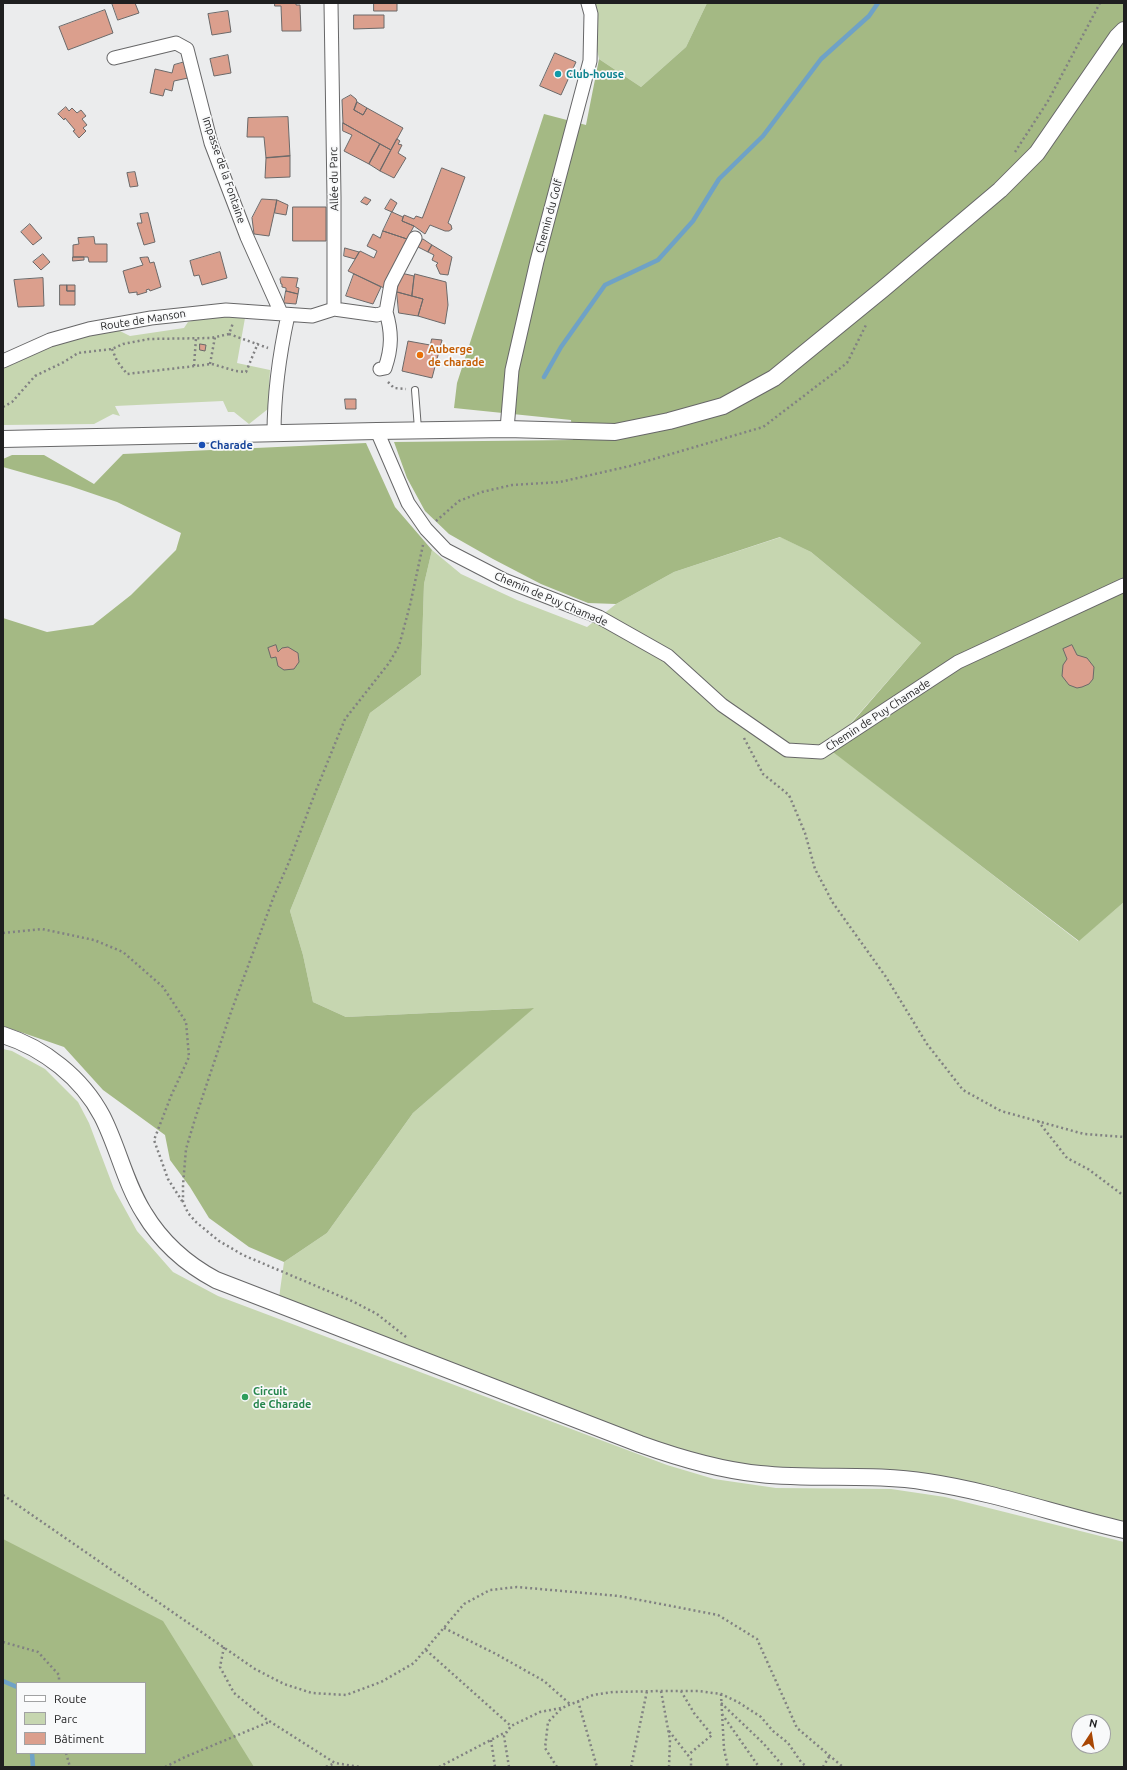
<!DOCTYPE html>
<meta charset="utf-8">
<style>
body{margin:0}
#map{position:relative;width:1127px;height:1770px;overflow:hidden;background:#ebeced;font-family:Ubuntu,sans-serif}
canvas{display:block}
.frame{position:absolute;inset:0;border:4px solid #1f1f20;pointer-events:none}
.legend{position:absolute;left:16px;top:1682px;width:130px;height:72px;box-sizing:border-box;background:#f8f9fa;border:1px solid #a1a2a3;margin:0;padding:5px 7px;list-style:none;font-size:12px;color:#1f1f20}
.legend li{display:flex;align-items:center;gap:8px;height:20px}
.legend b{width:20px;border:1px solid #a1a2a3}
.north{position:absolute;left:1071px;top:1714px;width:40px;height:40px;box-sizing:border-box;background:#f8f9fa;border:1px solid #a1a2a3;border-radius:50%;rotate:12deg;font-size:11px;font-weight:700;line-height:16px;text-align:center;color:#1f1f20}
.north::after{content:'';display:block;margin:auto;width:14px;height:18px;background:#a94704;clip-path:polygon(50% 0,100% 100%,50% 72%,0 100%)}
</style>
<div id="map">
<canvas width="1127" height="1770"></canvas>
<div class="frame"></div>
<ul class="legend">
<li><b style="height:5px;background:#fff"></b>Route</li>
<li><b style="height:11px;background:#c6d6b0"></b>Parc</li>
<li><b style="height:11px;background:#db9f8d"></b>Bâtiment</li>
</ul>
<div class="north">N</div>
</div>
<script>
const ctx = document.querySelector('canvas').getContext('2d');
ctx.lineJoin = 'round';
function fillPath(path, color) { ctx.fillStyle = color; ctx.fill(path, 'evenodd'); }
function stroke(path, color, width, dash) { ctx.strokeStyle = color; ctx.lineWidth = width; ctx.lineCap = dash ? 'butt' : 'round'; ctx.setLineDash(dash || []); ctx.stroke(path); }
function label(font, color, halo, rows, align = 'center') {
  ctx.font = font + ' Ubuntu,sans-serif'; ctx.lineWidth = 3.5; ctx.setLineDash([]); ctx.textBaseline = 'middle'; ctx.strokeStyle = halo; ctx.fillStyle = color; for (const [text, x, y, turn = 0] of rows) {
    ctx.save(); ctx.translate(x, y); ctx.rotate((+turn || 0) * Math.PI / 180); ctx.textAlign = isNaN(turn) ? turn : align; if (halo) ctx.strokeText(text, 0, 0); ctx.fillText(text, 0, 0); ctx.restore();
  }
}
const green = new Path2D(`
 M587 3H707L686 47 641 87 599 59Z
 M209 316 245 318 237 363 270 370 268 409 249 424 234 412H228L223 401 115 406 120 416 113 414 94 424 3 425V365L62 341 116 329 130 336 184 328 188 322Z
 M781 537 811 552 921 643 829 748 1078 941 1124 902V1525L952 1486 801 1479 649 1447 618 1427 511 1386 420 1360 278 1305 284 1262 327 1233 413 1113 533 1008 346 1017 313 1002 303 955 290 911 370 713 421 675 424 584 432 550 461 574 517 600 587 627 616 604 674 572Z
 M3 1049 12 1051 45 1069 78 1102 89 1123 114 1189 137 1231 173 1272 218 1296 667 1465 714 1479 776 1488 891 1489 945 1497 1124 1542V1767H3ZM17 1683H145V1753H17ZM1079 1722H1103V1746H1079Z`);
const forest = new Path2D(`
 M707 3H1124V902L1079 941 829 749 921 643 811 552 780 537 674 572 616 604 588 603 541 584 493 559 449 534 425 511 407 478 394 442 573 440 571 420 454 408 457 383 544 114 586 125 599 59 641 87 686 47Z
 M366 443 395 507 432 550 424 584 421 675 370 713 290 911 303 955 313 1002 346 1017 534 1008 413 1113 327 1233 284 1262 249 1247 209 1218 190 1187 170 1160 165 1135 103 1090 64 1047 3 1026V618L47 632 93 625 131 595 176 550 181 533 117 502 70 486 3 467V459L12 455H44L94 484 123 454Z
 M3 1539 163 1621 254 1767H3ZM17 1683H145V1753H17Z`);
const stream = new Path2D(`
 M544 377 561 347 605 285 658 260 693 221 719 179 763 136 821 59 869 16 878 3
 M3 1681 17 1687
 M32 1753 33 1767`);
const building = new Path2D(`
 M112 3H135L139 13 118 20Z
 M275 3H296V5H300L301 31H282L281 6H275Z
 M374 3H397V11H374Z
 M105 10 113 33 68 50 59 27Z
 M228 11 231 32 212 35 208 14Z
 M354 15H384V28L354 29Z
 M555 53 576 62 561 95 540 86Z
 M228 55 231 73 214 76 210 59Z
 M185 62 188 78 174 81 172 91 165 89 163 96 150 93 155 69 172 73 174 65Z
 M351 95 356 99 357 102 354 110 363 115 367 108 403 128 391 150 343 123 342 100Z
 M357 102 367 108 363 115 354 110Z
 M66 107 69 111 72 108 77 113 81 110 86 116 82 119 87 125 83 128 86 131 79 138 73 131 75 130 65 118 64 120 58 114Z
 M288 117 290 156 266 158 264 137H247L248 118Z
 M343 123 380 144 369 164 344 151 352 135 343 131Z
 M397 139 400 141 398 144 402 145 398 153 406 158 394 178 380 171Z
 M380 144 391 150 380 171 369 164Z
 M290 156V177L265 178 266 158Z
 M442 168 465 177 448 223 451 225 452 229 449 231H445L430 225 425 234 414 226 402 221 404 215 414 219 416 216 422 218Z
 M135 172 138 186 130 187 127 173Z
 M365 197 371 200 367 205 361 202Z
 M262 199 277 200 269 236 254 234 252 218Z
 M391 199 397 203 392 212 385 209Z
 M277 200 288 205 286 215 275 213Z
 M293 207H326V241H293Z
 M392 212 403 217 402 221 414 226 407 239 383 231Z
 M148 213 155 242 144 245 137 223H142L140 214Z
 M30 224 42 238 33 245 21 232Z
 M383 231 407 239 384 288 348 271 360 251 374 258 377 251 367 246 373 234 380 238Z
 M94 237 95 244H107V262H89L88 257H73V245L79 244 78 238Z
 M423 239 432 245 428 252 418 247Z
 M432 245 452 257 448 275 440 274 436 265 438 263 432 260 434 255 428 252Z
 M345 248 359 252 355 259 344 256Z
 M220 252 227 278 202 285 199 275 194 276 190 261Z
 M43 254 50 262 41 270 33 262Z
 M73 257H84V260L73 261Z
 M146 257H148L150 263 154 262 161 287 150 291 149 289 146 290 147 292 137 295V292L129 293 123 271 143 265 140 258Z
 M401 273 414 276 412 296 397 292Z
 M354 274 381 287 373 304 346 296Z
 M415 274 446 282 448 305 445 324 418 316 423 299 412 296Z
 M282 277 298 278 296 287 299 288 298 294 286 291V288L282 287V284H281L280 279Z
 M43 278 44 306 18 307 14 280Z
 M60 285H67V291H75V305H60Z
 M67 285H75V291H67Z
 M286 291 298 294 296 304 284 303Z
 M397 292 423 299 418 316 399 313Z
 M432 339 442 340 432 378 402 371 408 341 430 345Z
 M200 344 206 345 205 351 200 350Z
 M345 399H356V409H346Z
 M276 645 278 652 282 648 288 647 298 653 299 662 294 669 284 670 278 666 276 657 271 658 268 648Z
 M1072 645 1077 655 1087 658 1094 667 1093 679 1089 684 1082 687 1077 688 1069 685 1062 676 1063 665 1067 659 1063 649Z`);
const path = new Path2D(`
 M1015 152 1048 101 1100 3
 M229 334 268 348
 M112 349 117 361 127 374 212 364 236 371 246 372 258 343
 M210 364 215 337
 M194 366 196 338
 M388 382 394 388 406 389
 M3 407 12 402 35 376 64 362 78 353 112 349 123 344 149 339 211 338 229 334 233 323
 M436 521 459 501 482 492 512 485 560 482 630 466 763 427 847 363 867 323
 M744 738 763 774 789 795 805 833 815 869 833 903 886 977 927 1044 963 1090 1001 1111 1084 1134 1124 1137
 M3 933 42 929 94 940 123 952 163 987 186 1022 189 1057 171 1096 154 1140 168 1179 182 1201
 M1038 1121 1067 1158 1088 1169 1124 1196
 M406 1337 377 1314 354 1302 243 1255 219 1241 196 1222 188 1213 183 1202V1185L186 1149 195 1119 231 1012 274 896 289 862 315 793 345 719 389 663 399 646 410 605 423 545
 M3 1495 255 1669 284 1684 312 1693 346 1695 381 1682 414 1663 464 1604 490 1590 517 1587 619 1596 718 1615 757 1639 797 1728 843 1767
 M444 1628 496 1654 544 1681 570 1704
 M3 1642 38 1652 59 1675V1683
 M224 1647 220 1667 234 1693 266 1719 335 1763 360 1767
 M426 1650 511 1726
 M661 1691 670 1740 669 1767
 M681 1691 694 1713 712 1735 688 1755
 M721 1694 724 1749 728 1767
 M578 1701 597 1767
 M721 1703 763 1743 784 1767
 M722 1714 759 1767
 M669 1731 691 1759V1767
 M491 1740 495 1767
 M66 1753 70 1767
 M165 1767 185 1757 269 1722
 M326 1767 335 1763
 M439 1767 506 1732
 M509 1767 504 1736 511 1726 540 1712 561 1708
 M557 1767 545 1748 548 1722 562 1708 593 1695 613 1692 661 1691H698L721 1694 738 1702 761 1717 773 1731 788 1743 801 1762 807 1767
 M631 1767 647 1691
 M823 1767 830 1755`);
const service = new Path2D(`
 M415 390 418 429`);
const minor = new Path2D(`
 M114 58 176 43 187 49 211 143 247 237 281 313
 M334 309 377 315 386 312 391 284 415 238
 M3 361 50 340 89 329 151 318 226 310 312 316 334 309V197L331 3
 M380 369 385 368C392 348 392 332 386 312
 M507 429 512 370 537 261 590 61 591 14 588 3
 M377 431 408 503 426 529 446 550 504 580 599 617 668 656 722 705 787 750 821 752 958 662 1124 585
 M274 434C274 392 279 356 288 315`);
const tertiary = new Path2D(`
 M3 439 377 431 507 429 615 432 669 421 723 406 774 378 883 289 1000 190 1037 153 1117 37 1124 30
 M3 1035C44 1048 82 1078 102 1116 118 1147 125 1183 144 1213 162 1243 186 1264 216 1280L640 1444C679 1458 719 1470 760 1474 815 1480 872 1473 927 1482 994 1492 1058 1515 1124 1530`);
const markers = [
 [558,74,4,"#0f9aa8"],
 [420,355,4,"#e8710a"],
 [202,445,4,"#1a4fb4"],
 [245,1397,4,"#2e9e5b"]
];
const cultureNames = [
 ["Club-house",566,74]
];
const streetNames = [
 ["Impasse de la Fontaine",224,170,71],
 ["Allée du Parc",334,179,-91],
 ["Chemin du Golf",549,216,-75],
 ["Route de Manson",143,320,-9],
 ["Chemin de Puy Chamade",551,599,23],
 ["Chemin de Puy Chamade",878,715,-33]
];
const foodNames = [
 ["Auberge",428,349],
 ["de charade",428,362]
];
const transitNames = [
 ["Charade",210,445]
];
const leisureNames = [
 ["Circuit",253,1391],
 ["de Charade",253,1404]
];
fillPath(green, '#c6d6b0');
fillPath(forest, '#a4b984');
stroke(stream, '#6fa2c6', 4.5);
fillPath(building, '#db9f8d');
stroke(building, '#6b6969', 1);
stroke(service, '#676768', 8);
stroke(minor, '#676768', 15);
stroke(tertiary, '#676768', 18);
stroke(path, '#818182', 2.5, [2, 3]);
stroke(service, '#fff', 6);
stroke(minor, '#fff', 13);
stroke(tertiary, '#fff', 16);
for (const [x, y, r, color] of markers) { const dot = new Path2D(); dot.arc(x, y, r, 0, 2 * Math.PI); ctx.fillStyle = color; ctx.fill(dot); stroke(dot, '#f8f9fa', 1.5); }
label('bold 11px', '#0d838f', '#f8f9fa', cultureNames, 'left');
label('11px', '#1f1f20', '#f8f9fa', streetNames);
label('bold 11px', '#c56008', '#f8f9fa', foodNames, 'left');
label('bold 11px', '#164399', '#f8f9fa', transitNames, 'left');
label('bold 11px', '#27864d', '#f8f9fa', leisureNames, 'left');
</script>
